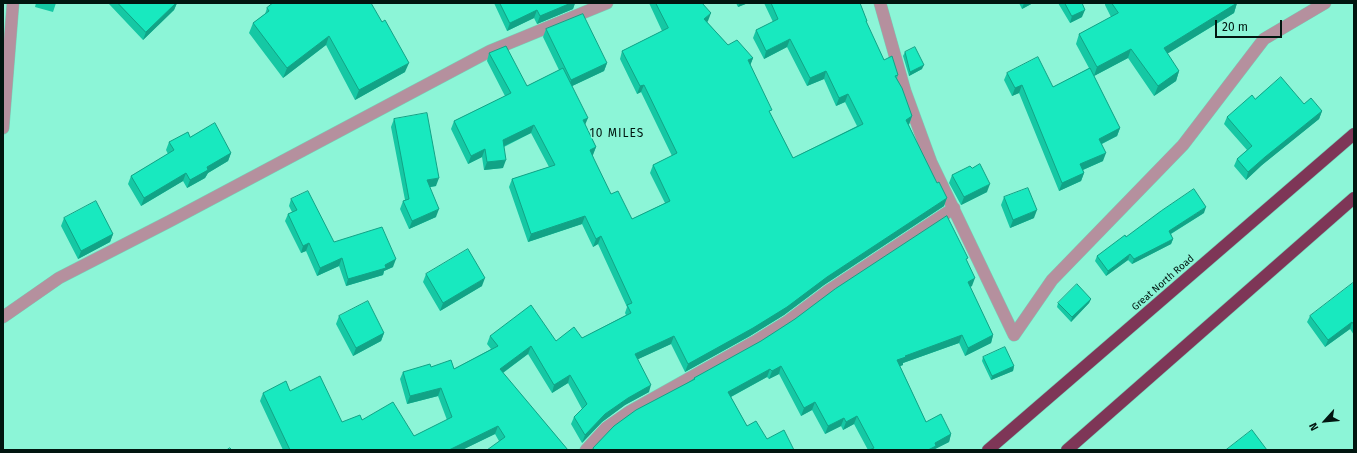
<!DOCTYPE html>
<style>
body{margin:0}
#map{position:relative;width:1357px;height:453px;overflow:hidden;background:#8cf5d7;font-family:"Fira Sans",sans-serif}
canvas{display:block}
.frame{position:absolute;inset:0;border:4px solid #011610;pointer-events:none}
.north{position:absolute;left:1305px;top:401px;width:40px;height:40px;-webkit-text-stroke:3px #8cf5d7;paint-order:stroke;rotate:243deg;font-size:11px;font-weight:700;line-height:16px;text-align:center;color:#011610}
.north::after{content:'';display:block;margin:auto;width:14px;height:18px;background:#011610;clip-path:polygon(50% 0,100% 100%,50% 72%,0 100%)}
.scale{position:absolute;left:1215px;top:20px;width:67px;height:18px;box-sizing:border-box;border:2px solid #011610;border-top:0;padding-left:5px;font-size:12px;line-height:14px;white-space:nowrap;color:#011610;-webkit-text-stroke:3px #8cf5d7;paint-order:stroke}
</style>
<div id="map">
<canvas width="1357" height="453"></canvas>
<div class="frame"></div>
<div class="north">N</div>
<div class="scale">20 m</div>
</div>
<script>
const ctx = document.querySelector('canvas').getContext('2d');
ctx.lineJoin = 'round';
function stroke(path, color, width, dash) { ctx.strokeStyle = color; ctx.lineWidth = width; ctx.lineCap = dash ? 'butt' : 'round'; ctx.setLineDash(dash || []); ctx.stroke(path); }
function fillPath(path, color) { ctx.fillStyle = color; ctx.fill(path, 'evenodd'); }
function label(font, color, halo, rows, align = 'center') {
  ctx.font = font + ' "Fira Sans",sans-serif'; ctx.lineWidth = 3; ctx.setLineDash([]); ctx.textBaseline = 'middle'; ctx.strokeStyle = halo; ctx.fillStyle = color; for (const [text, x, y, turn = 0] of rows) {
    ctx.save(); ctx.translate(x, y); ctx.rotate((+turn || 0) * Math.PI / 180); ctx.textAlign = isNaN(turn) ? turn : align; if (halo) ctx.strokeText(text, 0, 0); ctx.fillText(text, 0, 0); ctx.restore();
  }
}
const minor = new Path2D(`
 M880 3 905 91 931 162 1014 335 1052 280 1183 145 1264 39 1325 3
 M3 128 13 3
 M3 317 59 278 170 221 490 51 607 3
 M586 450 606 428 629 412 754 342 788 321 828 291 954 208`);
const highway = new Path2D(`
 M988 450 1354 134
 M1067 450 1354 198`);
const wall = new Path2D(`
 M36 3H56L53 12 35 7Z
 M109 3H177L174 10 143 40 109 4Z
 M273 3 405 72 355 100 326 45 283 78 249 33 253 23 265 14 267 8Z
 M494 3H575L573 9 537 24 534 18 507 31Z
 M649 3H702L708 21 707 22 728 45 753 58 750 65 770 113 793 158 857 126 845 102 836 106 824 79 807 86 787 47 764 59 753 38 756 30 773 22 764 3H860L867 21 866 23 884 60 898 75 897 78 912 116 909 125 944 206 824 285 784 315 750 336 685 372 671 344 638 359 649 392 625 405 602 422 582 443 571 424 574 417 582 409 568 383 552 393 528 354 503 373 568 450 499 441 495 434 462 450H283L260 401 263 393 290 391 342 422 362 420 414 436 447 420 438 396 407 404 400 379 403 372 431 367 454 369 491 349 487 344 490 336 556 341 582 338 626 315 625 313 627 307 598 244 593 247 582 224 528 242 509 187 512 179 549 167 531 133 504 147 503 168 484 170 482 157 468 164 451 129 454 121 505 96 487 61 489 53 527 86 559 70 543 37 546 29 607 63 604 71 572 86 585 125 596 147 592 156 611 194 632 219 665 203 650 173 653 165 672 156 641 92 637 94 620 59 622 51 662 31Z
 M736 3H748L738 7Z
 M1019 3H1033L1022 9Z
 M1058 3H1082V17L1070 23Z
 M1105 3H1237L1234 13 1167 54 1179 71 1176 81 1154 96 1128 58 1094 76 1120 128 1117 136 1102 144 1103 161 1083 170 1084 173 1081 181 1059 191 1019 93 1012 96 1004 80 1007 73 1053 87 1089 68 1076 44 1079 34 1111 17 1105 5Z
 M905 52 922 69 909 76 903 56Z
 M1255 99 1304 104 1322 111 1319 119 1262 165 1246 180 1234 166 1237 159 1247 150 1224 124 1227 117Z
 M394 119 436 186 430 187 436 217 409 229 400 209 403 201 405 200 391 127Z
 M190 137 231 153 228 161 208 173 205 178 187 188 183 181 141 206 128 184 131 176 168 154 166 150 169 142Z
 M972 168 987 192 961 205 949 183 952 175Z
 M1004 197 1034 218 1010 228 1001 205Z
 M291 199 334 242 393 267 384 271 383 275 346 286 339 266 317 276 306 251 301 253 285 221 288 214 292 212 289 206Z
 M1204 213 1171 234 1173 239 1171 244 1132 264 1128 260 1106 276 1095 261 1097 256 1126 237Z
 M64 218 113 234 110 242 78 259 61 226Z
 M967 261 972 286 970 287 993 335 991 343 965 356 959 343 903 363V365L900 366 926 422 951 434 949 442 935 449V450H868L854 424 843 430 841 426 825 434 812 410 801 416 779 374 769 379 767 377 731 397 747 426 767 439 794 450H592L593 448 693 379 694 378Z
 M426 274 482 286 440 311 423 282Z
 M1354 284V335L1350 329 1325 347 1307 322 1310 316Z
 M1091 299 1089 303 1071 322 1057 307 1058 303Z
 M339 316 384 333 381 341 353 356 336 324Z
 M983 357 1014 366 1013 371 991 380 982 361Z`);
const shadedWall = new Path2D(`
 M176 3H177L174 10 143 40 146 32Z
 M571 3H575L573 9 537 24 540 16Z
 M740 3H748L738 7Z
 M1024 3H1033L1022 9Z
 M1237 3 1234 13 1160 58 1164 48Z
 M537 10 534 18 507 31 510 23Z
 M1085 10 1082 17 1070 23 1072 16Z
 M711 13 708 21 701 27 704 19Z
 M329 36 326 45 283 78 287 68Z
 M790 39 787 47 764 59 766 51Z
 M1131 49 1128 58 1094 76 1097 67Z
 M753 58 750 66 748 60Z
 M409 63 405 72 355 100 359 90Z
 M607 63 604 71 568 88 571 80Z
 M924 65 922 69 909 76 910 72Z
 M826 71 824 79 807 86 810 78Z
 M1179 71 1176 81 1154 96 1158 86Z
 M644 85 641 92 637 94 640 86Z
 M1022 85 1019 93 1012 96 1015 88Z
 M848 94 845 102 836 106 839 98Z
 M1322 111 1319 119 1262 165 1246 180 1248 172 1265 157Z
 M912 116 909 124 903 128 906 120Z
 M588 118 585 125 583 120Z
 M534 125 531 133 500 148 503 140Z
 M1120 128 1117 136 1097 146 1099 139Z
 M596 147 593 155 587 158 590 150Z
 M485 149 482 157 468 164 471 156Z
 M231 153 228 161 208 173 205 178 187 188 190 180 207 167Z
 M1106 153 1103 161 1078 172 1080 164Z
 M506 160 503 168 484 170 487 162Z
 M186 173 183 181 141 206 144 198Z
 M1084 173 1081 181 1059 191 1062 183Z
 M439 178 436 186 424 188 427 180Z
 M990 184 987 192 961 205 964 197Z
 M947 198 944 206 824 285 784 315 750 336 685 372 688 364 827 277Z
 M1206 207 1204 213 1167 236 1169 231Z
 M439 209 436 217 409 229 412 221Z
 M1037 210 1034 218 1010 228 1013 220Z
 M585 216 582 224 528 242 531 234Z
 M113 234 110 242 78 259 81 251Z
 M601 236 598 244 593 247 596 239Z
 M1173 239 1171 244 1132 264 1134 259Z
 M309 243 306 251 301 253 303 246Z
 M1130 254 1128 260 1106 276 1108 271Z
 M342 258 339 266 317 276 320 268Z
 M396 259 393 267 384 271 383 275 346 286 348 279Z
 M485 278 482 286 440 311 443 303Z
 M975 278 972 286 965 289 968 282Z
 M1091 299 1089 303 1071 322 1072 317Z
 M1352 322 1350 329 1325 347 1328 340Z
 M384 333 381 341 353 356 356 348Z
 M962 335 959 343 903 363V365L895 368 897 360 905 356Z
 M993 335 991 343 965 356 968 348Z
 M674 336 671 344 632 362 635 354Z
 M531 346 528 354 497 377 500 369Z
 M781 366 779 374 769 379 772 371Z
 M1014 366 1013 371 991 380 992 376Z
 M770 369 767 377 725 400 728 392Z
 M570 375 568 383 552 393 554 385Z
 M651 385 649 392 625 405 602 422 582 443 585 435 605 414 628 398Z
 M441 388 438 396 407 404 410 396Z
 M815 402 812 410 801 416 804 408Z
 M857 416 854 424 843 430 846 422Z
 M844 418 841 426 825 434 828 426Z
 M498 426 495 434 462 450H449Z
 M951 434 949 442 935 449V450H928L935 443Z`);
const building = new Path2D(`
 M118 3H176L146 32Z
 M273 3H371L382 22 385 20 409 63 359 90 329 36 287 68 253 23 269 11 267 8Z
 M500 3H571L540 16 537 10 510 23Z
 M656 3H702L711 13 704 19 728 45 737 40 753 58 748 60 772 110 769 111 793 158 863 124 848 94 839 98 826 71 810 78 790 39 766 51 756 30 778 19 771 3H860L867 21H866L884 60 892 56 898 75 895 76 902 88 912 116 906 120 937 183 939 182 947 198 827 277 787 307 753 328 688 364 674 336 635 354 651 385 628 398 605 414 585 435 574 417 587 404 570 375 554 385 531 346 500 369 568 450H487L505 437 498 426 449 450H290L263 393 286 381 290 391 320 376 342 422 360 415 362 420 393 402 414 436 452 417 441 388 410 396 403 372 430 364 431 367 451 360 454 369 498 346 490 336 531 305 556 341 574 327 582 338 631 313 627 305 632 303 601 236 596 239 585 216 531 234 512 179 555 165 534 125 503 140 506 160 487 162 485 149 471 156 454 121 511 93 489 53 506 46 527 86 563 68 588 118 583 120 596 147 590 150 594 159 611 194 618 191 632 219 670 201 653 165 677 153 644 85 640 86 622 51 668 28Z
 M1065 3H1082L1085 10 1072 16Z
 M1112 3H1237L1164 48 1179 71 1158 86 1131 49 1097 67 1079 34 1118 13Z
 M583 14 607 63 571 80 546 29Z
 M915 47 924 65 910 72 905 52Z
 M1038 57 1053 87 1090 68 1120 128 1099 139 1106 153 1080 164 1084 173 1062 183 1022 85 1015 88 1007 73Z
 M1281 77 1304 104 1311 98 1322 111 1265 157 1248 172 1237 159 1252 146 1227 117 1252 95 1255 99Z
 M427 113 439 178 427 180 439 209 412 221 403 201 409 199 394 119Z
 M215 123 231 153 207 167 208 170 190 180 186 173 144 198 131 176 174 150 169 142 188 132 190 137Z
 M980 164 990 184 964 197 952 175 970 166 972 168Z
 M1028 188 1037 210 1013 220 1004 197Z
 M1194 189 1206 207 1169 231 1173 239 1134 259 1130 254 1108 271 1097 256 1125 235 1126 237 1161 211Z
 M308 191 334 242 382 227 396 259 385 265 386 268 348 279 342 258 320 268 309 243 303 246 288 214 297 210 291 199Z
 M96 201 113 234 81 251 64 218Z
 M947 216 968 258 966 259 975 278 968 282 993 335 968 348 962 335 905 356 906 357 897 360 926 422 941 414 951 434 935 443 936 446 928 450H869L874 448 857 416 846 422 844 418 828 426 815 402 804 408 781 366 772 371 770 369 728 392 747 426 756 421 767 439 784 430 794 450H594L593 448 614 426 636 410 695 379 694 378 761 341 795 319 835 289Z
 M468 249 485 278 443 303 426 274Z
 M1353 283 1354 284V325L1352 322 1328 340 1310 316Z
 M1077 284 1091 299 1072 317 1058 303Z
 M368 301 384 333 356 348 339 316Z
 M1005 347 1014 366 992 376 983 357Z
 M1252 430 1267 450H1226Z
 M230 448 232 450H227Z`);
const streetNames = [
 ["Great North Road",1163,283,-41]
];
const quarterNames = [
 ["10 MILES",617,134]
];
stroke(minor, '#76d1b7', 13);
stroke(highway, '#76d1b7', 13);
stroke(minor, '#b5909e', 12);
stroke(highway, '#7e3657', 12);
fillPath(wall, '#15c8a4');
fillPath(shadedWall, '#11a386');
fillPath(building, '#18e9bf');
stroke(building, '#11a386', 1);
label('10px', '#011610', '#8cf5d7', streetNames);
ctx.letterSpacing = '1px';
label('12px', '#011610', '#8cf5d7', quarterNames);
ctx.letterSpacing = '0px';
</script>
